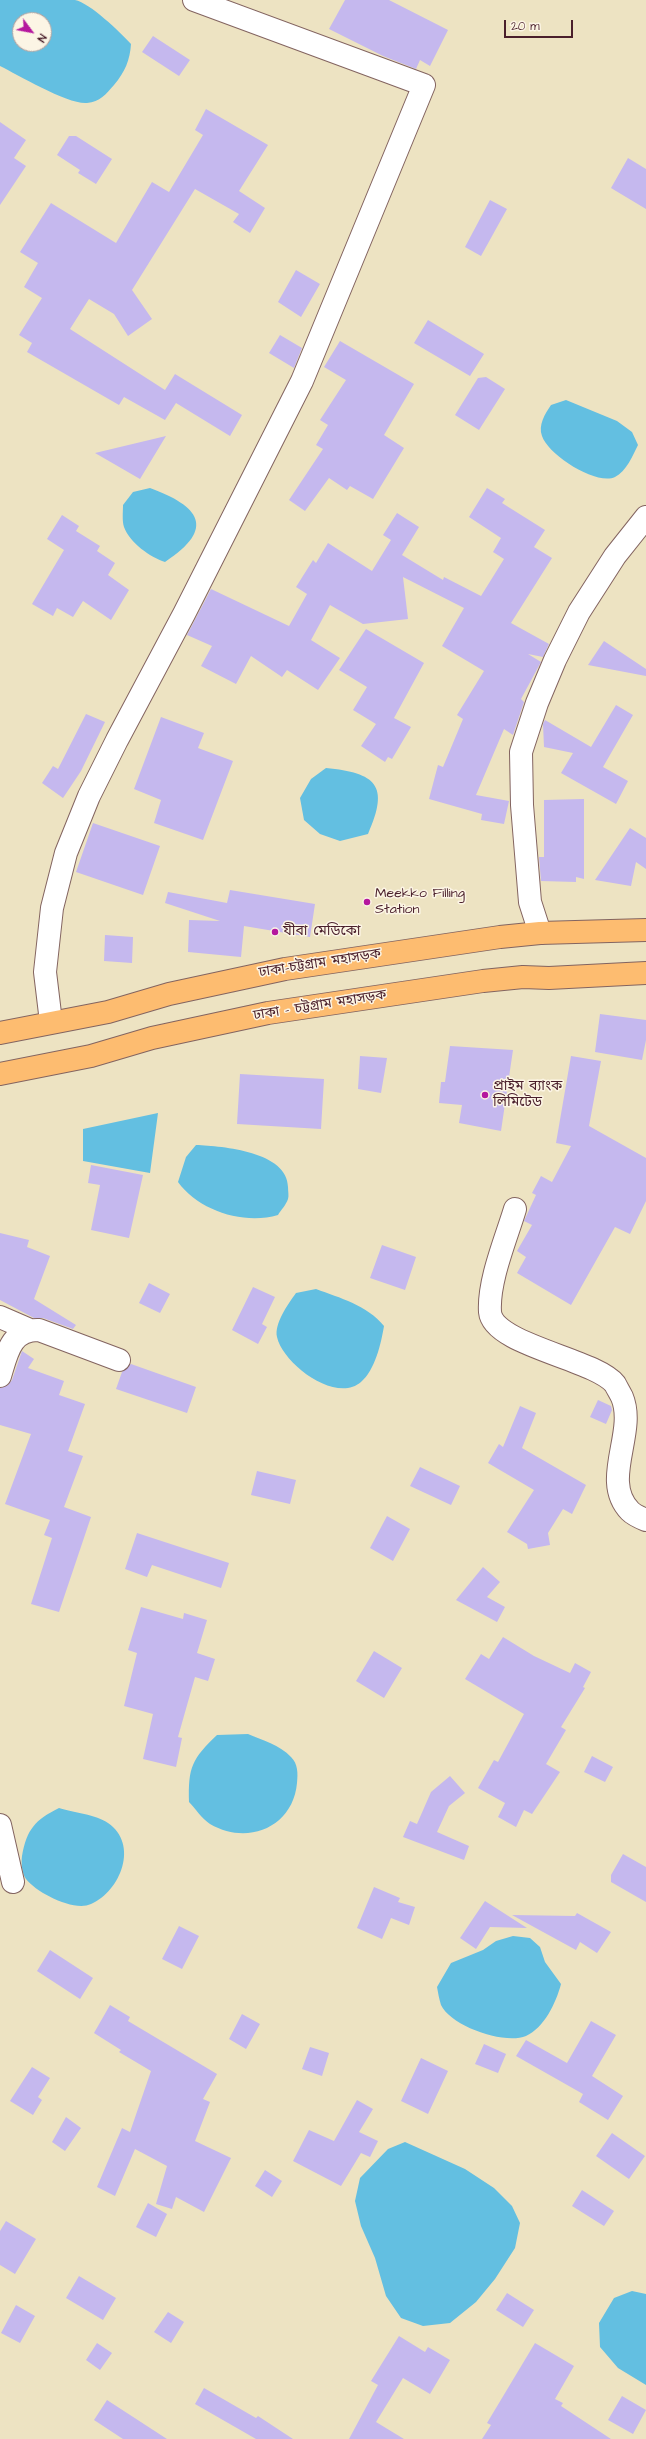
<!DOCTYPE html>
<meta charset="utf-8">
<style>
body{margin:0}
#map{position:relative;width:646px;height:2439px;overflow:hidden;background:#ede3c2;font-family:"Architects Daughter",sans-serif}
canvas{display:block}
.north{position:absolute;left:12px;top:12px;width:40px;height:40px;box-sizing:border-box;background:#fcf5e5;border:1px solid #b59f9b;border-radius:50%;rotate:122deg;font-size:11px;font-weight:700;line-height:16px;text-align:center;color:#4a1f2b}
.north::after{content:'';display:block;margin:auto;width:14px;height:18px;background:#b5179e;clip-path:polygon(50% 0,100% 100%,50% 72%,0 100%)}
.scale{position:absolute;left:504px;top:20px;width:69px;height:18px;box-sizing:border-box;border:2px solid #4a1f2b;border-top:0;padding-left:5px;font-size:12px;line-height:14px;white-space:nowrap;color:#4a1f2b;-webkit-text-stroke:3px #fcf5e5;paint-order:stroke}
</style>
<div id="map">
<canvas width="646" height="2439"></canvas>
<div class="north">N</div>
<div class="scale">20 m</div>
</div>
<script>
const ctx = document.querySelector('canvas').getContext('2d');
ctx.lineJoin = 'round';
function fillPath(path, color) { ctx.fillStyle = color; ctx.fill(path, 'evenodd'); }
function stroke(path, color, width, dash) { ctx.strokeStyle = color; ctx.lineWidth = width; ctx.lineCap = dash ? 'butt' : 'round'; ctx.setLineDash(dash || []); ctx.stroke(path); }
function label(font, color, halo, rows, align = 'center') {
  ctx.font = font + ' "Architects Daughter","Noto Sans Bengali",sans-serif'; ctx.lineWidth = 3; ctx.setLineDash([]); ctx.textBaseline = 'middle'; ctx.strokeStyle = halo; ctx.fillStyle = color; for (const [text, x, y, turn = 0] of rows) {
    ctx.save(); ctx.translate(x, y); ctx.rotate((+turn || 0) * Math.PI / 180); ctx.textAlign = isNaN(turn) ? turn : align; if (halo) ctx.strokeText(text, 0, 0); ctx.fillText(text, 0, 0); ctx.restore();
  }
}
const water = new Path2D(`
 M0 0C22 0 54 0 75 0 90 3 120 32 131 44 130 60 125 72 114 85 106 94 100 102 87 103 69 105 18 75 0 66ZM20 20H44V44H20Z
 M566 400 617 421 632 432 638 445C633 455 626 472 615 477 597 486 548 455 542 436 538 425 545 414 551 405Z
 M150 488C199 506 217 528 165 562 150 557 130 543 124 527 122 521 123 511 123 505L133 492Z
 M326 768C376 773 390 785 368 834L340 841 320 834 304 820 300 798 311 779Z
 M158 1113 150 1173 83 1161V1129Z
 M196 1145C223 1146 288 1152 288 1187 288 1191 289 1196 288 1199 286 1205 281 1210 278 1215 244 1225 199 1211 178 1182L186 1157Z
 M316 1289C340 1298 367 1305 384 1326 381 1344 375 1370 361 1382 336 1404 283 1364 277 1337 274 1324 288 1304 296 1293Z
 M248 1734C262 1740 280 1745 291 1757 298 1764 298 1773 297 1783 293 1827 248 1846 210 1824 202 1819 195 1808 189 1802 188 1767 192 1759 217 1735Z
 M59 1808C72 1812 97 1815 108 1823 139 1844 121 1891 91 1904 74 1912 37 1893 26 1879 22 1874 21 1862 22 1856 27 1829 35 1820 59 1808Z
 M513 1936 530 1938 540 1947 545 1962 561 1984C556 2003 544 2028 526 2036 504 2045 451 2026 441 2005 439 1999 438 1992 437 1987L451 1963 483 1950 496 1941Z
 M405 2142 465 2169 494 2188 512 2206 520 2223 515 2248 495 2279 476 2302 450 2323 423 2326 401 2318 386 2296 375 2258 361 2226 355 2201 360 2178 388 2149Z
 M632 2291 646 2294V2385L618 2368 600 2347 599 2323 614 2298Z`);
const building = new Path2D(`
 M345 0H389L448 30 430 66 420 60 416 69 383 56 329 29Z
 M153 36 190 60 179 76 142 52Z
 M206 109 268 145 239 191 265 208 250 233 233 222 239 214 195 189 132 290 152 319 128 336 114 314 89 299 70 329 165 390 175 374 242 415 230 436 176 403 165 420 124 397 119 405 27 352 32 343 19 335 42 298 24 287 38 263 20 252 51 203 116 243 152 182 169 192 203 135 195 130Z
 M0 122 26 140 14 158 26 166 0 205Z
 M69 136H76L112 159 96 184 78 173 80 170 57 155Z
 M628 158 646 169V209L611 188Z
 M490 200 507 209 481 256 465 247Z
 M296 270 320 284 301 317 278 302Z
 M428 320 484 354 470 376 414 343Z
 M280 335 302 348 294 368 269 353Z
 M340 341 414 384 384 435 404 448 373 499 350 486 347 490 329 478 305 511 289 500 323 449 316 445 328 425 320 420 346 380 324 367Z
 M486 377 505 389 479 430 455 415 478 378Z
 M166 436 140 479 95 453Z
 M487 488 505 499 502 503 545 530 534 547 552 558 511 623 549 644 543 657 528 654 541 662 521 699 524 702 513 735 504 729 476 795 509 801 504 824 481 820 482 814 429 799 438 765 443 767 463 719 457 715 484 671 442 646 464 608 403 577 408 619 363 624 330 605 311 640 340 658 318 690 287 670 282 677 251 656 236 684 201 666 212 646 187 635 211 589 289 626 307 594 296 587 313 560 316 563 328 543 372 571 391 540 383 535 397 513 419 527 402 555 443 580 444 577 481 596 504 559 493 552 501 538 469 517Z
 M62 515 79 526 76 531 100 546 97 551 115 563 108 575 129 590 111 620 83 601 73 617 57 608 53 616 32 604 64 550 47 539Z
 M366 629 424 663 394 718 411 727 392 759 388 757 385 762 361 746 376 724 353 710 367 687 339 670Z
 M604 641 646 669V676L588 665Z
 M616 705 633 715 603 767 628 781 616 804 561 773 573 753 544 747 543 724 545 720 591 747Z
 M86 714 105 722 81 771 63 798 42 783 53 766 58 769Z
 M161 717 204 733 198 748 233 761 203 840 154 823 161 800 134 789Z
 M584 799V879L576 877V882L541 881 539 857H544V800Z
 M93 823 160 846 143 895 76 872Z
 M630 828 646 838V869L636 862 631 886 595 880Z
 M230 890 315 904 310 937 244 926 241 957 188 952 189 920 220 921 165 903 168 892 227 903Z
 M105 935 133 937 132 963 104 961Z
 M600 1014 646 1020V1040L642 1060 595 1052Z
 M450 1046 513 1050 501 1131 459 1123 462 1105 439 1103 441 1082H445Z
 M360 1056 387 1058 381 1093 358 1089Z
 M571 1056 601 1061 589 1126 646 1158V1201L630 1234 615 1227 571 1305 517 1273 526 1257 517 1251 532 1225 524 1221 536 1195 532 1193 541 1176 552 1182 571 1146 556 1143Z
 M240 1074 324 1079 321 1129 237 1124Z
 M91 1165 143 1175 129 1238 91 1230 100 1185 88 1183Z
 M0 1233 29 1240 27 1247 50 1256 34 1299 76 1325 73 1329 43 1318H34L0 1300Z
 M382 1245 416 1257 405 1290 370 1278Z
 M149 1283 170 1294 160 1313 139 1303Z
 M253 1287 275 1297 262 1324 267 1327 258 1344 232 1330Z
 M22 1351 34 1359 28 1368 64 1381 59 1395 85 1404 68 1451 83 1456 64 1507 91 1517 59 1612 31 1604 52 1538 44 1535 50 1520 5 1504 31 1434 0 1425V1388L8 1385 12 1380Z
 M131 1364 196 1387 187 1413 116 1389 122 1372Z
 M598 1400 611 1406 612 1410 606 1424 590 1417Z
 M520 1406 536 1413 522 1448 586 1485 572 1514 563 1509 548 1533 550 1545 528 1549 527 1544 507 1532 534 1490 488 1463 499 1444 503 1447Z
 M420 1467 460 1486 451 1505 410 1486Z
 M257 1471 296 1480 290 1504 251 1495Z
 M387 1516 410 1529 393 1561 370 1548Z
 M137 1533 229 1563 221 1588 152 1565 147 1577 125 1569Z
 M483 1567 500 1582 487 1597 505 1607 497 1622 456 1600Z
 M141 1607 183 1619 184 1613 207 1620 197 1653 215 1659 208 1681 195 1677 178 1737 182 1738 176 1767 143 1759 153 1714 124 1706 137 1653 128 1650Z
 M503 1637 534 1656 570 1673 575 1663 591 1672 583 1687 585 1688 561 1727 566 1730 546 1764 560 1772 532 1814 524 1810 516 1827 498 1817 505 1803 478 1788 494 1760 498 1762 524 1714 465 1679 481 1654 489 1659Z
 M374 1651 402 1668 384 1698 356 1681Z
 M592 1756 613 1767 605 1782 584 1772Z
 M450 1776 465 1793 449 1806 437 1832 469 1846 464 1860 403 1837 410 1821 417 1824 431 1792Z
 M623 1854 646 1867V1902L611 1882V1875Z
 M374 1887 400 1898 398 1902 415 1907 409 1925 391 1918 382 1939 357 1928Z
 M485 1901 527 1928 490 1927 476 1949 460 1938Z
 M577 1913 611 1932 597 1953 580 1942 576 1950 512 1915 575 1916Z
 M179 1926 199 1936 182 1969 162 1959Z
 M50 1950 93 1978 80 1999 37 1971Z
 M110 2005 130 2017 128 2021 217 2074 203 2099 210 2102 195 2141 231 2158 204 2212 176 2197 172 2209 156 2204 167 2166 135 2149 115 2196 97 2187 122 2128 130 2132 151 2071 119 2052 121 2050 94 2033Z
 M242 2014 260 2024 246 2049 229 2039Z
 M591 2021 616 2035 592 2076 623 2096 608 2120 579 2102 583 2094 516 2056 526 2040 567 2063Z
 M484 2044 506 2054 498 2073 475 2064Z
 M310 2047 329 2053 322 2076 302 2069Z
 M421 2058 448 2071 428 2114 401 2101Z
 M32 2067 50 2078 38 2097 42 2100 33 2115 10 2101Z
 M357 2100 373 2109 359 2132 378 2141 370 2157 361 2153 341 2186 293 2161 309 2130 334 2141Z
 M66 2117 81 2128 65 2151 52 2142Z
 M612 2133 645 2156 629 2179 596 2156Z
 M265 2170 282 2181 272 2197 255 2186Z
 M582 2190 614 2211 604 2226 572 2206Z
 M148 2203 167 2214 156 2237 136 2227Z
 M6 2221 36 2239 15 2274 0 2265V2231Z
 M79 2276 116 2298 103 2320 66 2298Z
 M507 2293 534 2310 523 2327 496 2310Z
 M16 2305 35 2316 20 2343 1 2333Z
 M168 2312 184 2322 171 2343 154 2332Z
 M399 2336 425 2352 428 2347 450 2360 430 2394 403 2378 376 2422 404 2439H349L378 2385 371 2381Z
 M97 2343 112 2353 100 2370 86 2360Z
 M535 2343 574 2366 555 2399 563 2403 561 2406 611 2439H482L491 2425 487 2423Z
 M204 2388 256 2418 258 2416 293 2439H256L195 2404Z
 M622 2396 646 2410 633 2434 608 2420Z
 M107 2400 167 2439H123L94 2420Z`);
const minor = new Path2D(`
 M540 933 530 902 522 805 521 752 537 703 555 660 579 612 615 556 646 517
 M51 1022 45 972 52 908 66 853 89 796 117 740 184 614 302 381 424 85 194 0
 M515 1209C506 1239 488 1281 490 1312 493 1345 595 1359 615 1384 617 1388 620 1393 622 1397 637 1433 600 1480 630 1511 634 1515 641 1518 646 1520
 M0 1317 30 1330
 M0 1376C7 1353 11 1329 39 1330L119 1360
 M0 1825 13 1882`);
const trunk = new Path2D(`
 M0 1033 108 1012 169 994 285 969 500 937 540 933 646 930
 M0 1074 91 1056 152 1038 268 1013 483 981 523 977 549 978 646 973`);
const markers = [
 [367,902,4,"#b5179e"],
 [275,932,4,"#b5179e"],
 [485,1095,4,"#b5179e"]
];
const poiNames = [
 ["Meekko Filling",375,894],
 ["Station",375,910],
 ["যীবা মেডিকো",283,932],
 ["প্রাইম ব্যাংক",493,1087],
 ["লিমিটেড",493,1103]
];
const streetNames = [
 ["ঢাকা-চট্টগ্রাম মহাসড়ক",320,964,-9],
 ["ঢাকা - চট্টগ্রাম মহাসড়ক",320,1006,-9]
];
fillPath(water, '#63bfe1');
fillPath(building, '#c5b8ee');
stroke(minor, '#836460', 24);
stroke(trunk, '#836460', 24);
stroke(minor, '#fff', 22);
stroke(trunk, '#fdbc70', 22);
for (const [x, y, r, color] of markers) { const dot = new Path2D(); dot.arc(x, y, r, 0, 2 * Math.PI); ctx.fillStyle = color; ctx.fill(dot); stroke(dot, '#fcf5e5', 1.5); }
label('14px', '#4a1f2b', '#fcf5e5', poiNames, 'left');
label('14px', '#4a1f2b', '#fcf5e5', streetNames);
</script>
